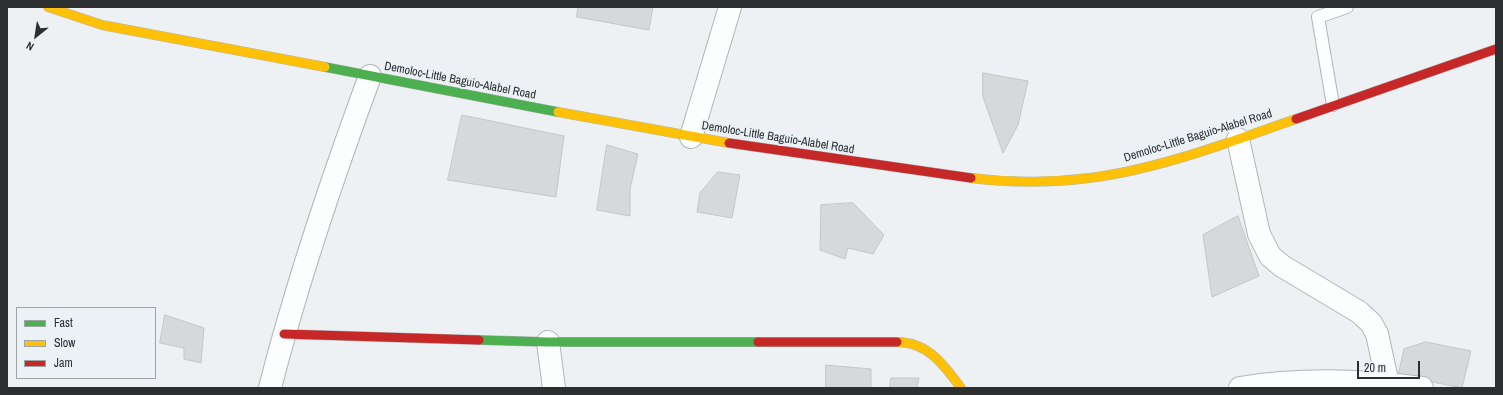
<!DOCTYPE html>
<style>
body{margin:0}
#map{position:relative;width:1503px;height:395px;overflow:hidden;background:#edf1f3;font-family:"Archivo Narrow",sans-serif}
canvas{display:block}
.frame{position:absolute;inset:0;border:8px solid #2c2e30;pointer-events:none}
.legend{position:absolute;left:16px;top:307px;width:140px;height:72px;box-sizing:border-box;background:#eaf2f6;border:1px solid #9ea4a7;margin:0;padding:5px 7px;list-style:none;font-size:12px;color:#2c2e30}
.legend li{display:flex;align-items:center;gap:8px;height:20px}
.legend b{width:20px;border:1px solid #9ea4a7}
.north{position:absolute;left:16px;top:16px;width:40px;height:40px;-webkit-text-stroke:3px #eaf2f6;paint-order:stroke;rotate:210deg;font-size:11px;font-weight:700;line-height:16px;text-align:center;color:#2c2e30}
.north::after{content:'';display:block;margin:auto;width:14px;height:18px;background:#2c2e30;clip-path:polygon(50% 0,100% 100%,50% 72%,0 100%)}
.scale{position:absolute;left:1357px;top:361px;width:63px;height:18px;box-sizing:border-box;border:2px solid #2c2e30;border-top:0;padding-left:5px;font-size:12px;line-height:14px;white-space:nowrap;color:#2c2e30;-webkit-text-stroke:3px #eaf2f6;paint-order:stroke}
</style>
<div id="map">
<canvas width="1503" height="395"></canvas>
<div class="frame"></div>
<ul class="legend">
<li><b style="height:5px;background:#4caf50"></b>Fast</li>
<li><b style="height:5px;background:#ffc107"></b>Slow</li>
<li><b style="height:5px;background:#c62828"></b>Jam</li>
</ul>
<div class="north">N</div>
<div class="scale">20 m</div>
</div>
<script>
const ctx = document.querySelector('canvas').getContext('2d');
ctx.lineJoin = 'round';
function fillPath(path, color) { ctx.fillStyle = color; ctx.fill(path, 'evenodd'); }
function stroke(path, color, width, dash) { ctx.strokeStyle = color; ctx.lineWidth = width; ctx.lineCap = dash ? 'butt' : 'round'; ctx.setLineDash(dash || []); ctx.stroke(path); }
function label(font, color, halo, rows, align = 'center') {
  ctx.font = font + ' "Archivo Narrow",sans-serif'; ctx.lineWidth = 4; ctx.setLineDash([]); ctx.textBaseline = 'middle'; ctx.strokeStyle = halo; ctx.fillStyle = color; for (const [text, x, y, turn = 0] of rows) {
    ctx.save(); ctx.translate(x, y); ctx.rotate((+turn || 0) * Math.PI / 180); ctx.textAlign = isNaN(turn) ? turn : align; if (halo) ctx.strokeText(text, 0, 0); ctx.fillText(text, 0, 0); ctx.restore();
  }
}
const building = new Path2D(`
 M578 7H653L649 30 577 17Z
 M983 73 1028 81 1018 125 1003 153 983 97Z
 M462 115 564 136 556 197 448 180Z
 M607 145 638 154 630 189V216L597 210Z
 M718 172 740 175 732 218 697 212 700 193Z
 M853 203 884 235 873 254 848 248 845 259 820 250 821 205Z
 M1238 216 1259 276 1212 297 1203 235Z
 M165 315 204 328 201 363 184 359V348L160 343Z
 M1426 342 1471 351 1462 388 1398 375 1404 349Z
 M826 365 871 369V388H826Z
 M891 378H919L917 388H890Z`);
const lane = new Path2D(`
 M1333 105 1318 17 1347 7`);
const street = new Path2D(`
 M691 137 730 7
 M1238 139 1259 234 1270 256 1282 266 1359 312 1371 323 1377 334 1388 384
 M548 342 554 388
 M270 388C297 282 332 179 370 76
 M1240 388C1300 378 1361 380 1422 388`);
const fast = new Path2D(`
 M325 67 558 112
 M479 340 548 342H758`);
const slow = new Path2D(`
 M48 7 102 25 325 67
 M558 112 729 143
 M971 178C1010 183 1050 183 1089 178 1157 170 1232 141 1296 119
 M897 342C928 342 944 365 961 388`);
const jam = new Path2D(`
 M1296 119 1496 49
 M729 143 971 178
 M284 334 479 340
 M758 342H897`);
const streetNames = [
 ["Demoloc-Little Baguio-Alabel Road",460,81,11],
 ["Demoloc-Little Baguio-Alabel Road",1198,136,-17],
 ["Demoloc-Little Baguio-Alabel Road",778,138,9]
];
fillPath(building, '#d6d9da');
stroke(building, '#c3c6c7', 1);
stroke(lane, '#b2b5b6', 14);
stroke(street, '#b2b5b6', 24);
stroke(fast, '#b2b5b6', 10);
stroke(slow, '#b2b5b6', 10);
stroke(jam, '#b2b5b6', 10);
stroke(lane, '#fcfdfd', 12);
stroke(street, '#fcfdfd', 22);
stroke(fast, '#4caf50', 9);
stroke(slow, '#ffc107', 9);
stroke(jam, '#c62828', 9);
label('12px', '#2c2e30', '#eaf2f6', streetNames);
</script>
